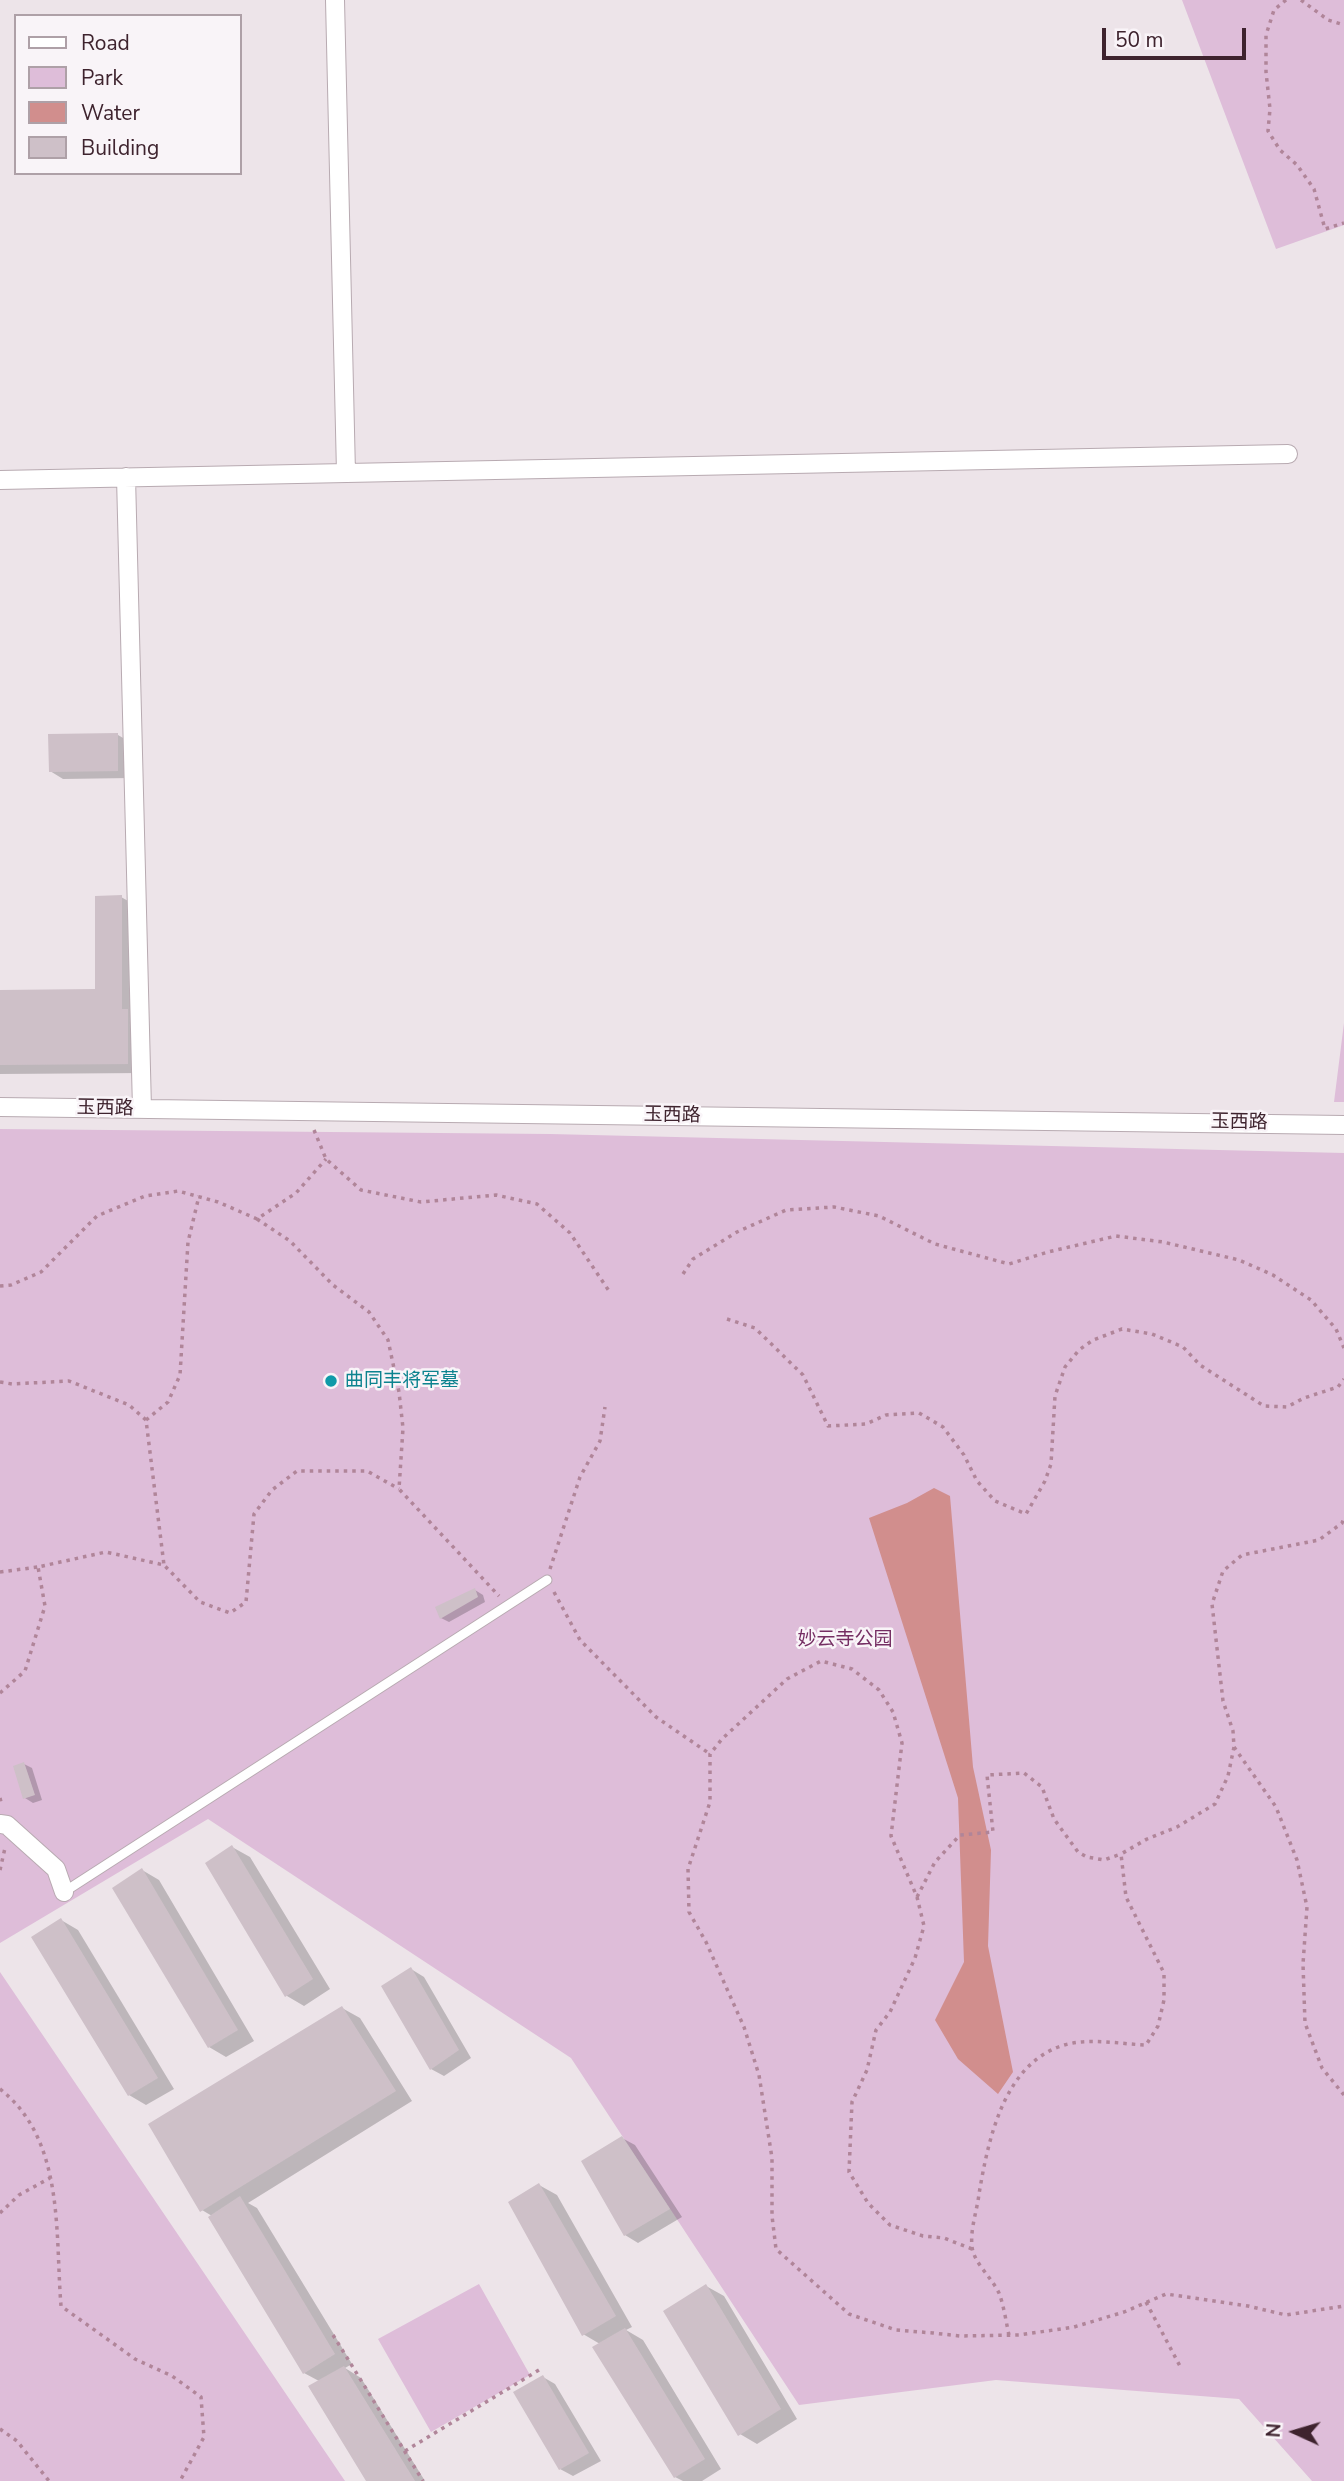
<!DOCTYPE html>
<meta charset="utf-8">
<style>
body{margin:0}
#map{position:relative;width:1344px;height:2481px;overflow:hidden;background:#ede4e9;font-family:"Nunito Sans",sans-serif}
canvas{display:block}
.legend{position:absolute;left:14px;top:14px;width:228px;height:161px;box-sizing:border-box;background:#f9f4f8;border:2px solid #aea0a7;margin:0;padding:9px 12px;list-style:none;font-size:21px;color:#3e232e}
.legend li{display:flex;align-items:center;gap:14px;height:35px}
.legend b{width:35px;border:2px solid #aea0a7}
.north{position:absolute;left:1260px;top:2397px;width:70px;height:70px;-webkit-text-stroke:5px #f9f4f8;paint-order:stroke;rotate:274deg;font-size:19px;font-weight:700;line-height:28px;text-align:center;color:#3e232e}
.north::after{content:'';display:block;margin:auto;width:24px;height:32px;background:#3e232e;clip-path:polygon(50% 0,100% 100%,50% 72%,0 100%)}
.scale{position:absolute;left:1102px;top:28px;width:144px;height:32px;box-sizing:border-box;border:4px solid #3e232e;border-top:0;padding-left:9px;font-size:21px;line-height:24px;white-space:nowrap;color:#3e232e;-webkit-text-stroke:5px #f9f4f8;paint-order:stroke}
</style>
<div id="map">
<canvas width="1344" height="2481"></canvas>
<ul class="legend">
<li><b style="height:9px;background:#fff"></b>Road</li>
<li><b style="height:19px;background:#debdd9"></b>Park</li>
<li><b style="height:19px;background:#d18e8d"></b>Water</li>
<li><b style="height:19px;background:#cec0c8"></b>Building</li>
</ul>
<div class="north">N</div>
<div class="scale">50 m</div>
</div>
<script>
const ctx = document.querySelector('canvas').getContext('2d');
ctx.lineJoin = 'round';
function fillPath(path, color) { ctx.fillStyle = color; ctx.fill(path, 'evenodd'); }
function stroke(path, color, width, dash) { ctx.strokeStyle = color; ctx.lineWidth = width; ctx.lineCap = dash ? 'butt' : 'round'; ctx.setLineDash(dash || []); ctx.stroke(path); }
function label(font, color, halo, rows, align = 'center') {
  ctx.font = font + ' "Nunito Sans","Noto Sans SC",sans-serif'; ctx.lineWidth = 5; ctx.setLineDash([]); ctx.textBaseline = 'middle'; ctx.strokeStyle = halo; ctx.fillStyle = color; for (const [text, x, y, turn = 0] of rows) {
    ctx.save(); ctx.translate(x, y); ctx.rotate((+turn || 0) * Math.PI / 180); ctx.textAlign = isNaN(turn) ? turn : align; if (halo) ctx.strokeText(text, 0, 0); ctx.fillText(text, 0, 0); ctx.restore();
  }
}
const green = new Path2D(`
 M1182 0H1344V225L1276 249Z
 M1344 1023V1102H1334Z
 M0 1129 550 1134 1344 1153V2481H1312L1239 2399 996 2380 799 2405 571 2058 208 1819 0 1943Z
 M0 1972 345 2481H0Z
 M479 2284 530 2375 431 2432 378 2339Z`);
const water = new Path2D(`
 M934 1488 950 1496 973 1767 991 1850 988 1946 1013 2072 998 2094 958 2059 935 2020 964 1962 958 1798 869 1518 907 1503Z`);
const shadow = new Path2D(`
 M118 735 130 742 131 778 63 779 50 771Z
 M121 897 139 907 145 1073 0 1074V992L97 991Z
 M475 1590 483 1595 485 1602 449 1622 441 1618Z
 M24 1764 32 1768 42 1800 33 1803 25 1798Z
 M232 1847 250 1857 330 1989 304 2006 287 1996Z
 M142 1870 159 1880 254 2041 226 2057 209 2047Z
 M61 1920 78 1930 174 2089 146 2105 129 2095Z
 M411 1969 424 1977 471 2058 444 2076 431 2069Z
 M342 2008 360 2018 412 2101 248 2203 257 2208 352 2364 345 2368 361 2378 425 2481H368L319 2381 304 2373 212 2216 202 2210Z
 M622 2138 635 2145 682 2217 638 2243 625 2235Z
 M539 2185 557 2195 632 2327 626 2330 643 2340 721 2469 702 2481H683L675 2477 600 2344 583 2334Z
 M706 2286 724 2296 797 2419 757 2444 740 2434Z
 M543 2377 555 2384 601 2461 573 2476 560 2469Z`);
const building = new Path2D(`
 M118 733V771L49 772 48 734Z
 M122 895V1009H128V1064L0 1065V990L95 989V896Z
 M475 1588 478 1597 440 1619 435 1607Z
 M24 1762 35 1795 23 1799 13 1766Z
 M232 1845 313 1979 285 1997 205 1863Z
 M142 1868 238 2030 208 2048 112 1888Z
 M61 1918 158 2078 128 2096 31 1937Z
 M411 1967 459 2050 430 2070 381 1986Z
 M342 2006 396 2091 200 2212 148 2124Z
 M622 2136 670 2209 624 2236 581 2161Z
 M539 2183 616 2316 582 2336 508 2202Z
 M240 2196 335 2354 303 2374 208 2217Z
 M706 2284 781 2409 738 2436 663 2311Z
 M625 2328 705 2459 674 2478 592 2347Z
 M344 2366 415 2481H366L308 2386Z
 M543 2375 589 2453 559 2470 513 2392Z`);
const path = new Path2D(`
 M1286 0 1274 10 1266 35V72L1270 109 1268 131 1280 150 1297 165 1314 189 1325 229 1344 223
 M1301 0 1328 20 1344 25
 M314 1130 326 1159 361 1190 421 1202 496 1195 537 1204 570 1233 609 1291
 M257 1219 290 1241 333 1285 369 1312 388 1340 399 1392 403 1428 399 1489 499 1596
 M683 1274 693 1259 737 1232 786 1210 834 1207 879 1216 935 1244 1009 1264 1048 1252 1116 1236 1163 1242 1239 1260 1273 1275 1311 1300 1336 1329 1344 1348
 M0 1286 11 1285 41 1272 97 1216 145 1196 178 1191 218 1202 257 1219 296 1193 326 1159
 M727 1319 755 1328 803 1375 828 1426 866 1424 886 1415 919 1413 943 1427 964 1455 977 1481 995 1501 1026 1514 1045 1481 1051 1464 1055 1396 1065 1367 1079 1350 1093 1340 1122 1329 1152 1334 1183 1347 1200 1365 1264 1406 1287 1407 1304 1398 1338 1387 1344 1379
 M0 1382 12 1384 69 1381 129 1405 146 1420 164 1565
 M146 1420 168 1402 180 1375 188 1242 199 1196
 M550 1569 580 1477 600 1441 605 1407
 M0 1572 38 1567
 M554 1592 580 1640 656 1717 710 1754
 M0 1693 25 1671 45 1606 38 1567 106 1552 164 1565 200 1602 230 1613 246 1602 254 1514 272 1490 297 1471H367L399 1489
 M1234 1747 1276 1807 1297 1860 1307 1907 1303 1964 1305 2023 1322 2068 1344 2095
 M0 1798 2 1806
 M0 1870 5 1848
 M917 1897 935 1862 960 1835 993 1832 987 1775 1024 1773 1042 1787 1054 1819 1078 1852 1087 1857 1104 1860 1121 1854
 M0 2089C65 2140 55 2233 61 2306L135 2359 172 2376 201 2397 204 2437 180 2481
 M0 2213 19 2195 50 2178
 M972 2249 944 2238 923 2236 890 2225 868 2203 849 2172 852 2102 867 2070 876 2030 890 2012 915 1958 924 1926 917 1897 891 1836 902 1743 893 1712 879 1690 852 1669 821 1661 787 1679 722 1739 710 1754V1802L688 1869 689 1912 706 1942 744 2027 759 2075 772 2158V2216L776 2249 849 2314 896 2330 933 2333 960 2336 1019 2335 1074 2327 1124 2312 1166 2294 1248 2306 1286 2315 1344 2306
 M1146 2302 1181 2368
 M333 2335 423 2481
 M1009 2335C1006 2322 1004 2306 999 2293 992 2278 974 2263 972 2247 970 2229 977 2211 979 2194 988 2141 1003 2066 1061 2046 1088 2037 1118 2044 1146 2045L1158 2026 1164 2000V1973L1126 1897 1121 1854 1147 1839 1177 1827 1215 1804 1228 1776 1234 1747 1233 1731 1223 1701 1212 1604 1223 1571 1242 1555 1319 1540 1342 1523 1344 1518
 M0 2429 17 2441 49 2481
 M405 2451 539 2370`);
const lane = new Path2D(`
 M64 1892 547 1580`);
const street = new Path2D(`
 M335 0 346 473
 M126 477 142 1109
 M0 480 1288 454
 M0 1107 1344 1125
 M0 1824 7 1825 56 1869 64 1892`);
const markers = [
 [331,1381,7,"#0f9aa8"]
];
const streetNames = [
 ["玉西路",105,1109,1],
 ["玉西路",672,1116,1],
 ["玉西路",1239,1123,1]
];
const cultureNames = [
 ["曲同丰将军墓",345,1381]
];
const parkNames = [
 ["妙云寺公园",845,1640]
];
fillPath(green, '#debdd9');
fillPath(water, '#d18e8d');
fillPath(shadow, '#0003');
fillPath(building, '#cec0c8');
stroke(lane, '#b8aab1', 11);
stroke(street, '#b8aab1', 20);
stroke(path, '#b08599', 3.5, [3.5, 5]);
stroke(lane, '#fff', 9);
stroke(street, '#fff', 18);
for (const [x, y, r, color] of markers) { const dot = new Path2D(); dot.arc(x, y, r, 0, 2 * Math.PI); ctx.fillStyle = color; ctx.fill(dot); stroke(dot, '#f9f4f8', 2.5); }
label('19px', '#3e232e', '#f9f4f8', streetNames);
label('19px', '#0d838f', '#f9f4f8', cultureNames, 'left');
label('19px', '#752e63', '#f9f4f8', parkNames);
</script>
